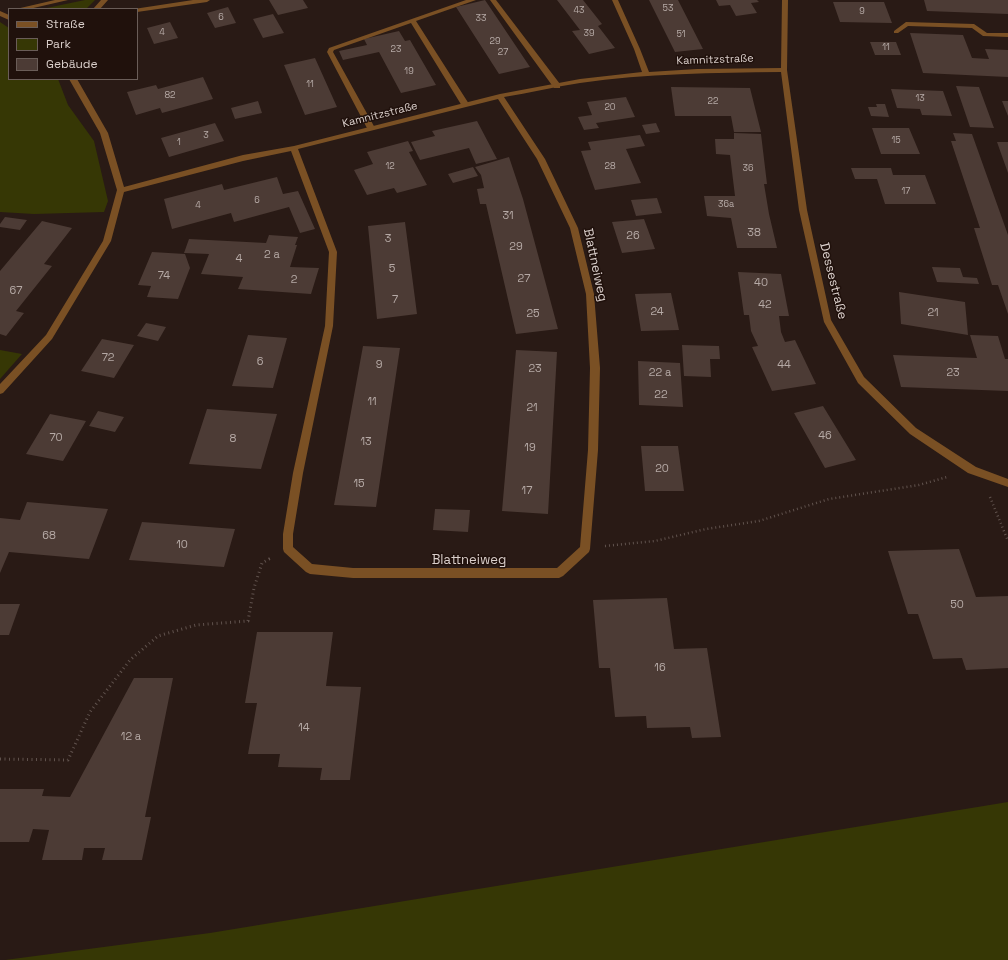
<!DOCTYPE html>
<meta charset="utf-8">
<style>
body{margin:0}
#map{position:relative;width:1008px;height:960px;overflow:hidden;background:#291a15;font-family:"Space Grotesk",sans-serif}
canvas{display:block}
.legend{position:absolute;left:8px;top:8px;width:130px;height:72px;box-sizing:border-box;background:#20110c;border:1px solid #6a5d58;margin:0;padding:5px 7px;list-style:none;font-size:12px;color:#dacfcb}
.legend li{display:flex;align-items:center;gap:8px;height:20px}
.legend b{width:20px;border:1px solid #6a5d58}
</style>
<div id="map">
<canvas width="1008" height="960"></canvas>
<ul class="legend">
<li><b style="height:5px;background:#7a5024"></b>Straße</li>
<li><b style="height:11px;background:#363705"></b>Park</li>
<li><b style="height:11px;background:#4c3b35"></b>Gebäude</li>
</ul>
</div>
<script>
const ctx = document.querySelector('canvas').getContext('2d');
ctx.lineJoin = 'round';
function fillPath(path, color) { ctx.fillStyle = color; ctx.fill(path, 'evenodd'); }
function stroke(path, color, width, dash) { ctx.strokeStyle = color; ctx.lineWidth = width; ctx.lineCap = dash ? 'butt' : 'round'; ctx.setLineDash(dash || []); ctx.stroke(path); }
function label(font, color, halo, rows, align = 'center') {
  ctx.font = font + ' "Space Grotesk",sans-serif'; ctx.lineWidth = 3; ctx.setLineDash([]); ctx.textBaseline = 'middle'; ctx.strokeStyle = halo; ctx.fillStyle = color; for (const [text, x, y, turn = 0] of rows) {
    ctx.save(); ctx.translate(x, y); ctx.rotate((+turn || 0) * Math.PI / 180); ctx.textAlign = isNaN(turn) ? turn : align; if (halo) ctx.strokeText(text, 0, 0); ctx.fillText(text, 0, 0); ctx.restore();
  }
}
const green = new Path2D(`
 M85 0H95L86 9H42Z
 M0 22 9 28V79H58L68 105 94 141 108 201 104 212 34 214 0 212Z
 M0 350 22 354 0 379Z
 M1008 802V960H5L210 933Z`);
const building = new Path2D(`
 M269 0H303L308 8 278 15Z
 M485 0 530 67 499 74 456 7Z
 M557 0H583L602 24 598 26 615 48 589 54 572 31 580 30Z
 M649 0H678L703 49 675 52Z
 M716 0H757L759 2 751 3 757 13 736 16 730 5 719 6Z
 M924 0H1008V14L927 11Z
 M833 2H884L892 23 840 22Z
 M228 7 236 23 215 28 207 13Z
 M273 14 284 33 263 38 253 19Z
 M170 22 178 38 154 44 147 28Z
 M399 31 405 41 410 40 436 85 401 93 379 52 343 60 339 51 367 45 364 39Z
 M910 33 963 35 972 58 989 59 985 49 1008 50V77L923 73Z
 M870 42H896L901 55H875Z
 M315 58 337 107 305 115 284 65Z
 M203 77 213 99 162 113 160 108 136 115 127 92 156 85 158 89Z
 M956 86 979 87 994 128 970 127Z
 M671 87 750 88 761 132H734L731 116H675Z
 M891 89 943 91 952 116 922 115 920 109 897 108Z
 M626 97 635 117 596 123 599 128 584 130 578 117 592 115 587 102Z
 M258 101 262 113 235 119 231 108Z
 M1002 101H1008V116Z
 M876 104H885L889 117 871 116 868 107H877Z
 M477 121 497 159 476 164 469 148 420 160 411 142 435 136 432 131Z
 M215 123 224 141 169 157 161 138Z
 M656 123 660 132 646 134 642 125Z
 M872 128H909L920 154H881Z
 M734 133 761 134 767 184H764L769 214 777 248H737L731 218 707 216 704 196H735L730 155 716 154 715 139H734Z
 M953 133 972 134 1008 235V314L998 285H992L974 228H980L951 141H956Z
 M640 135 645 146 626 149 641 183 595 190 581 151 591 150 588 142Z
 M408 141 413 151 409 152 427 185 397 193 394 188 367 195 354 170 373 164 367 152Z
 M997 142H1008V173Z
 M509 157 523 199 558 329 516 334 486 204H480L477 189 484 188 481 175 475 167Z
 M473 167 478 176 453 183 448 174Z
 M851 168H891L893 175H925L936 204H885L877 179H855Z
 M277 177 283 194 298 191 315 229 300 233 289 207 234 222 231 213 172 229 164 199 222 184 224 190Z
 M657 198 662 213 636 216 631 200Z
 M5 217 27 220 20 230 0 227V224Z
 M644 219 655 249 622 253 612 222Z
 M42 221 72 228 44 264 52 266 16 311 24 313 6 336 0 334V271Z
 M405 222 417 314 377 319 368 226Z
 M269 235 298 237 295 245H297L290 267 319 268 311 294 238 289 243 277 201 274 209 254 184 253 189 239 266 243Z
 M152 252 185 254 190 268 178 299 147 297 151 286 138 285Z
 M932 267 960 268 963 277 977 278 979 284 937 282Z
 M738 272 781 274 789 316H779L781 332 785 342 795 340 816 384 772 391 752 347 758 346 751 331 749 315H744Z
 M899 292 965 302 968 335 901 324Z
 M671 293 679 330 641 331 635 294Z
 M146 323 166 327 158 341 137 336Z
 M248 335 287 338 273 388 232 386Z
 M970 335 998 336 1005 359H1008V391L901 387 893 355 977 358Z
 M102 339 134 345 114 378 81 371Z
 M682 345 719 346 720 359H710L711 377 684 376Z
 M363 346 400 348 376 507 334 505Z
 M516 350 557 352 548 514 502 511Z
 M638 361 680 363 683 407 639 405Z
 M823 406 856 460 825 468 794 413Z
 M207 409 277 414 261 469 189 464Z
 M98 411 124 417 115 432 89 426Z
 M50 414 86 421 63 461 26 454Z
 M641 446H678L684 491H645Z
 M27 502 108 509 89 559 9 552 0 573V518L20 520Z
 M435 509 470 510 468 532 433 530Z
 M142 522 235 529 224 567 129 560Z
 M959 549 976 597 1008 596V668L966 670 962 658 933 659 918 614H908L888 551Z
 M667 598 674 649 707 648 721 737 692 738 690 727 647 728 646 716 615 717 610 668H599L593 600Z
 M0 604H20L9 635H0Z
 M257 632H333L326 686 361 687 350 780H320L322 768 278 767 280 754H248L257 703H245Z
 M134 678H173L145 817H151L142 860H102L105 848H84L82 860H42L49 830 33 829 29 842H0V789H44L42 796 70 797Z`);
const pathFar1 = new Path2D(`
 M990 497 1008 541
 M605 546 655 541 706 529 759 521 829 499 919 485 947 477
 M269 559 272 558`);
const path = new Path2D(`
 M0 759 68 760 90 712 130 660 158 636 196 625 248 621 254 588 262 563 271 558`);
const service = new Path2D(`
 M466 0H476L416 21 469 104 468 106H462L411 23 334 50 333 52 375 128 374 130H368L327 52 329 48Z
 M490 0H496L560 84V88H554Z
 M906 22 974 24 987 33H1008V37L983 36 972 28 908 26 898 33H894V31Z`);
const minor = new Path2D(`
 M55 0H68L29 9H16Z
 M101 0H108L100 9H93Z
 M193 0H210L207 2 137 12V9H134Z
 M612 0H618L640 49 649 72 697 69 781 68 782 0H788L787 70 807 210 831 320 864 377 916 428 976 467 1008 479V487L968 473 910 434 858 383 824 322 799 210 781 72C714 73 646 73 580 83 554 87 529 93 504 97L545 159 578 228 594 294 600 368 598 450 590 549 589 552 563 576 559 578H353L310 574 306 572 284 552 283 549V534L293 473 325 326 329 252 291 151 243 161 124 192 111 241 52 339 3 393 0 394V384L46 335 103 241 117 190 100 133 69 79H77L108 133 124 187 243 155 294 146 500 94 580 79 642 72 634 49ZM498 99 537 159 570 228 586 294 590 368 588 450 580 547 557 568H353L312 564 293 547V534L303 473 333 326 337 252 298 149Z
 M0 11 9 15V20L0 16Z`);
const farNumbernames = [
 ["53",668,9],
 ["43",579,11],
 ["9",862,12],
 ["6",221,18],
 ["33",481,19],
 ["4",162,33],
 ["39",589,34],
 ["51",681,35],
 ["29",495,42],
 ["11",886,48],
 ["23",396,50],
 ["27",503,53],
 ["19",409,72],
 ["11",310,85],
 ["82",170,96],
 ["13",920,99],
 ["22",713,102],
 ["20",610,108],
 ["3",206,136],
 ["15",896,141],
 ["1",179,143],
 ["12",390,167],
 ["28",610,167],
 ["36",748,169],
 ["17",906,192],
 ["6",257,201],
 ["36a",726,205],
 ["4",198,206]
];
const farStreetnames = [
 ["Kamnitzstraße",715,60,-2],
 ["Kamnitzstraße",380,115,-14]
];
const numberNames = [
 ["31",508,216],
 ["38",754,233],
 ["26",633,236],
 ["3",388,239],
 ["29",516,247],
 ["2 a",272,255],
 ["4",239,259],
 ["5",392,269],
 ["74",164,276],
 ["27",524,279],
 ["2",294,280],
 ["40",761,283],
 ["67",16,291],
 ["7",395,300],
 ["42",765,305],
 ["24",657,312],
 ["21",933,313],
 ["25",533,314],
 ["72",108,358],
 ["6",260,362],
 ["9",379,365],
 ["44",784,365],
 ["23",535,369],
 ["22 a",660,373],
 ["23",953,373],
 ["22",661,395],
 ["11",372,402],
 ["21",532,408],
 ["46",825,436],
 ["70",56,438],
 ["8",233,439],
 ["13",366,442],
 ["19",530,448],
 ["20",662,469],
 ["15",359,484],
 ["17",527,491],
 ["68",49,536],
 ["10",182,545],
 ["50",957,605],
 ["16",660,668],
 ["14",304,728],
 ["12 a",131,737]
];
const streetNames = [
 ["Blattneiweg",595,265,78],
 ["Dessestraße",833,281,76],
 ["Blattneiweg",469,560]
];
fillPath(green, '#363705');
fillPath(building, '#4c3b35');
stroke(pathFar1, '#60524d', 2.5, [1, 3]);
stroke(path, '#60524d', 3, [1, 3.5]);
fillPath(service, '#7a5024');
fillPath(minor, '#7a5024');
label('9px', '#b6aaa6', null, farNumbernames);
label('11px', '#dacfcb', '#20110c', farStreetnames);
label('11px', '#b6aaa6', null, numberNames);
label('13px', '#dacfcb', '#20110c', streetNames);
</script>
